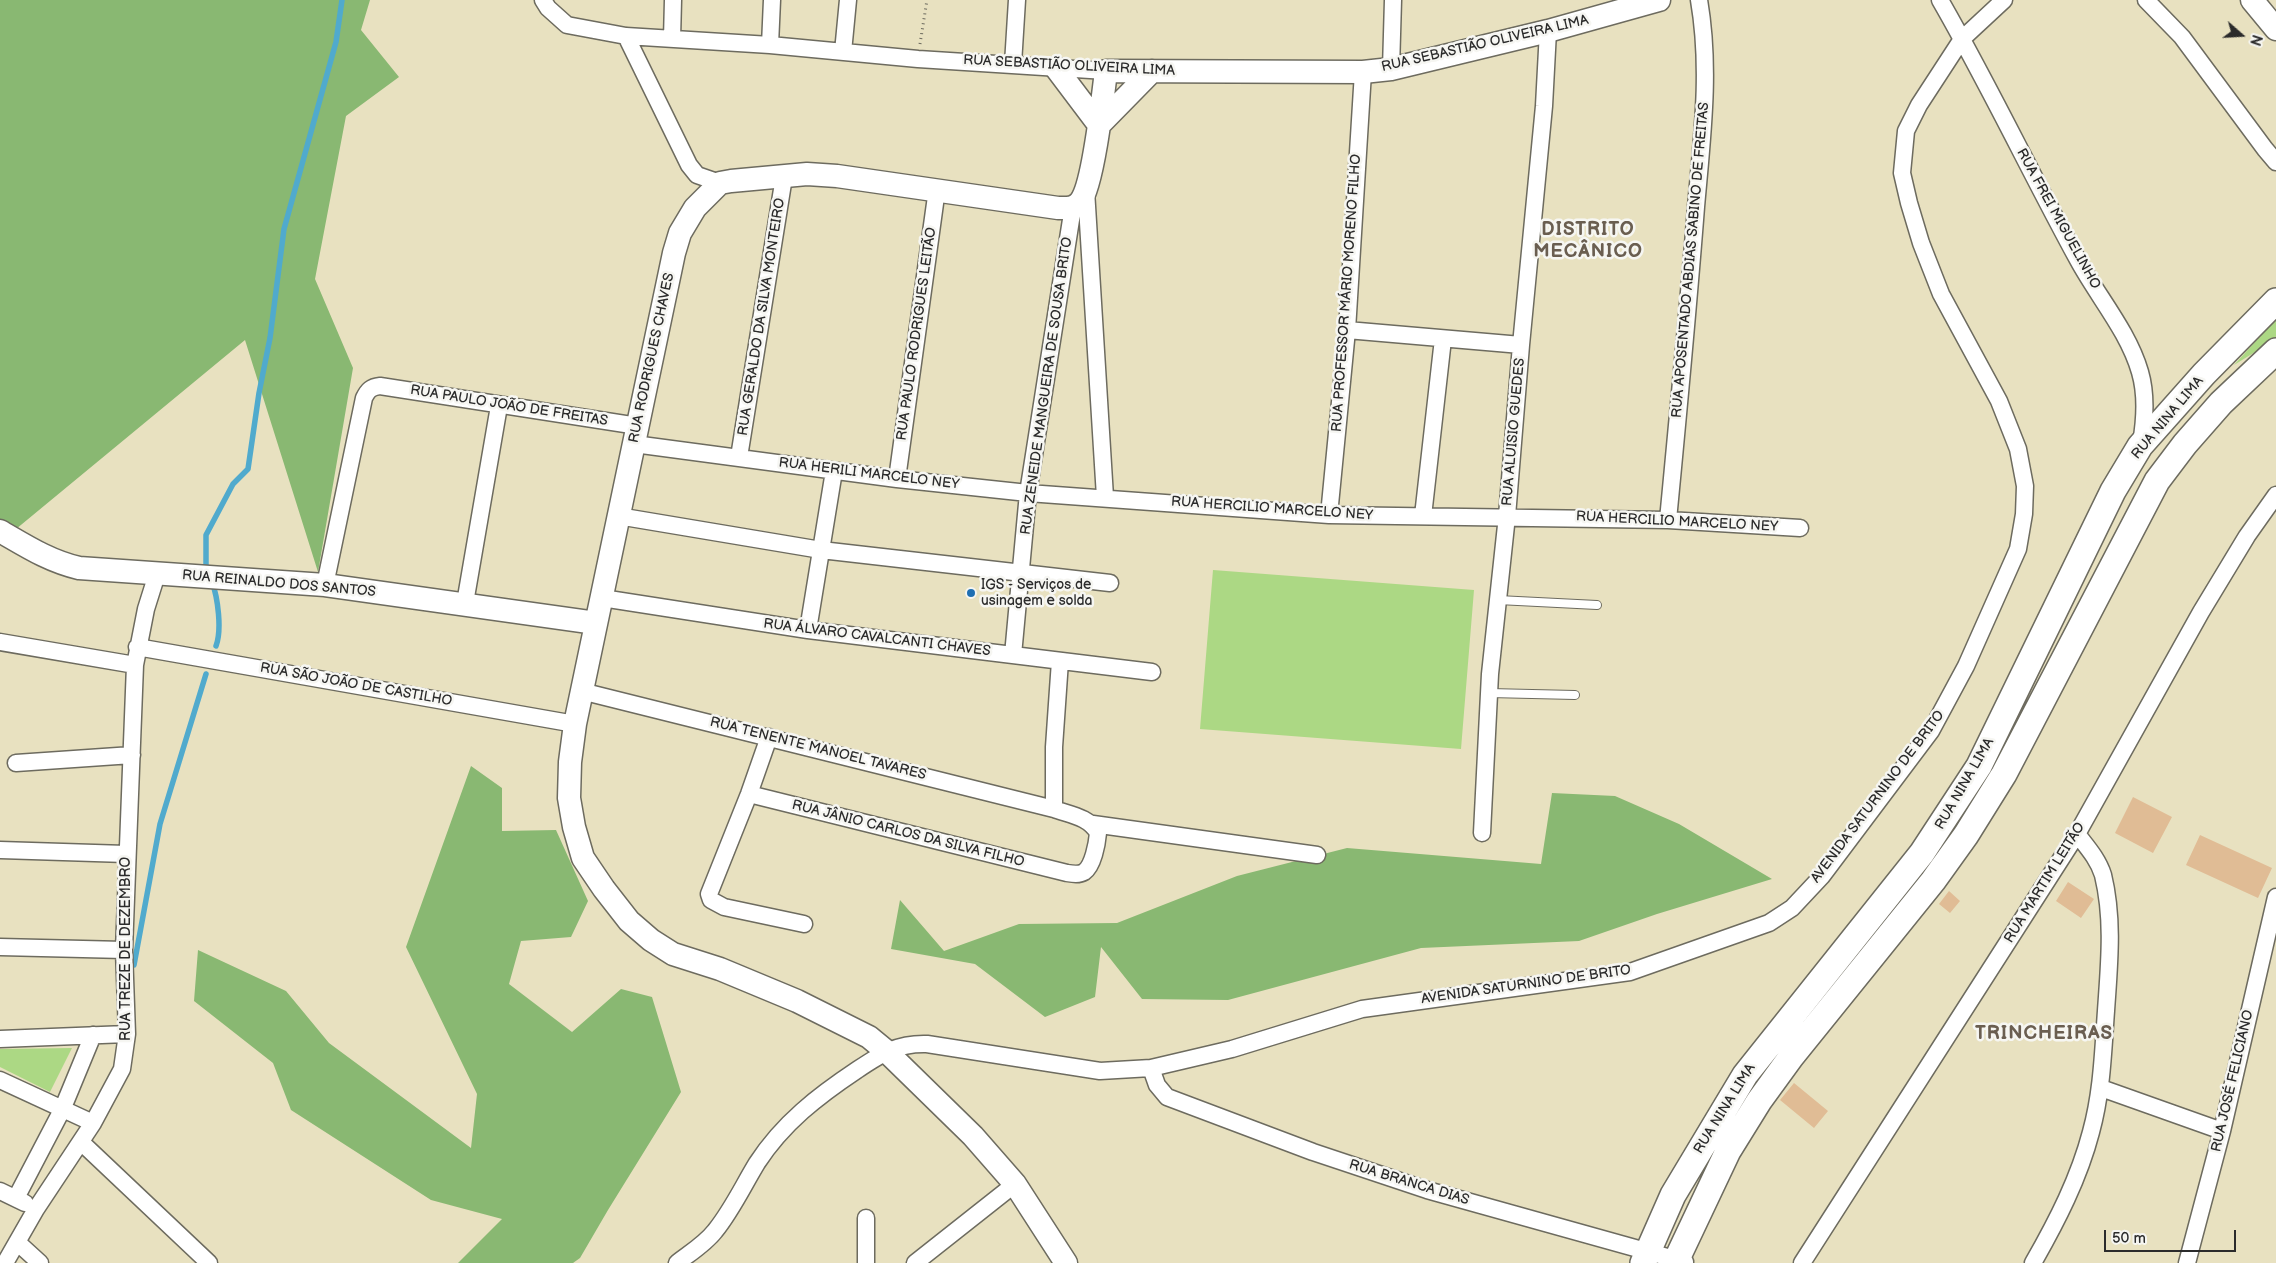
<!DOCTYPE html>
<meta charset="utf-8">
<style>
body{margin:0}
#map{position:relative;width:2276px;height:1263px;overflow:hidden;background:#e8e1c0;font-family:"Balsamiq Sans",sans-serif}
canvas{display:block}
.north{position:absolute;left:2216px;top:10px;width:50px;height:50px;-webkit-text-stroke:4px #f6f6f2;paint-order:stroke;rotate:109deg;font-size:14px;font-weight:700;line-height:20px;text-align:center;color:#2b2b2b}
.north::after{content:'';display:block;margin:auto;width:18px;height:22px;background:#2b2b2b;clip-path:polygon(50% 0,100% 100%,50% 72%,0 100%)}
.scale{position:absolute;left:2104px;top:1230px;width:132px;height:22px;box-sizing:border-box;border:2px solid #2b2b2b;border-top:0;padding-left:6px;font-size:15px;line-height:18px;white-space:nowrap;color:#2b2b2b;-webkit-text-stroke:4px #f6f6f2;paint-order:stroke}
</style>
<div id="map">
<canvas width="2276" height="1263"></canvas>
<div class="north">N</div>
<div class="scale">50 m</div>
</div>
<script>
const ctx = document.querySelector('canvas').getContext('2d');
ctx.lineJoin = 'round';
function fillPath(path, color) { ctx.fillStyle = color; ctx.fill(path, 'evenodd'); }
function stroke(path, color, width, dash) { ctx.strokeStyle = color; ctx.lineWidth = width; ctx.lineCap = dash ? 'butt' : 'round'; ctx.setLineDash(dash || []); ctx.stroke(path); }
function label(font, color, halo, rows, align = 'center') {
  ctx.font = font + ' "Balsamiq Sans",sans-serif'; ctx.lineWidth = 5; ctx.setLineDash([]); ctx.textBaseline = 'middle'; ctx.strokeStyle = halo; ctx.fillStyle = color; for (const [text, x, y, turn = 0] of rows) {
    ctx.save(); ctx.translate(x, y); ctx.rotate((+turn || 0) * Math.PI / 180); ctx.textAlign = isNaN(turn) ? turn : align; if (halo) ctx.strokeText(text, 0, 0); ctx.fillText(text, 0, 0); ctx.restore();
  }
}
const green = new Path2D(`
 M2276 319V339L2234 365Z
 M1213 570 1474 590 1461 749 1200 729Z
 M72 1048 50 1092 0 1067V1049Z`);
const forest = new Path2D(`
 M0 0H370L361 30 399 77 346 116 315 279 353 368 318 572 245 340 10 534 0 524Z
 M471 766 502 788V831L556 830 588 901 571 937 521 941 509 984 572 1032 621 989 652 997 681 1092 608 1210 580 1258 573 1263H458L502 1219 431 1200 291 1110 273 1063 194 1001 198 950 286 991 329 1043 471 1148 477 1094 406 947Z
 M1552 793 1615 796 1679 824 1772 879 1657 914 1579 941 1421 948 1228 1000 1142 999 1101 947 1095 997 1045 1017 975 964 891 949 900 900 944 951 1019 924 1117 923 1237 876 1347 848 1541 864Z`);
const stream = new Path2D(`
 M208 571 206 565V535L233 484 248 469 259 393 270 338 284 229 336 42 342 0
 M212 582C218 598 222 630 216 646
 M134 965 160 824 206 674`);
const building = new Path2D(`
 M2133 797 2172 817 2153 853 2115 833Z
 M2200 835 2272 868 2258 898 2186 865Z
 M2068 882 2094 899 2081 918 2056 901Z
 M1949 891 1960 901 1950 913 1939 904Z
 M1794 1083 1828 1111 1814 1128 1780 1100Z`);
const path = new Path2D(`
 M920 44 927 0`);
const lane = new Path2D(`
 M1498 600 1597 605
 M1489 693 1575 695`);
const street = new Path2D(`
 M543 0 548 8 567 25 626 36 770 45 918 59 1106 71
 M1940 0C1989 85 2031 174 2078 260 2098 297 2128 331 2140 372 2147 396 2145 420 2141 443
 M2146 0 2182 37 2265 149 2276 162
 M626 36 689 165 697 175 720 183
 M672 39 673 0
 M770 45 772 0
 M843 52 848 0
 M1013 64 1017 0
 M1391 69 1393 0
 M1086 190 1105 497
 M1347 330 1521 345
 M634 444 897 479 1028 493 1329 515 1668 520 1800 528
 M739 457 784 177
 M897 479 937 189
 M1329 515 1347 330 1363 72
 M618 516 821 550 1110 583
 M1423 516 1443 339
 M1668 520C1678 416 1688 311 1696 207 1702 138 1711 69 1699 0
 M325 585 364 398C368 390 371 387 380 386L638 426
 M602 598 808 630 1152 672
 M465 603 499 406
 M808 630 834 471
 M0 642 135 665
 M137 647 575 724
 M1013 655 1028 493 1073 207
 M581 691 1054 809C1071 815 1089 817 1098 833 1097 844 1093 866 1084 872 1079 875 1073 874 1067 873L749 794
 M769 737 749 794 709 894 711 900 724 907 804 924
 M16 763 132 755
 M1054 809V747L1060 661
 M1093 824 1317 855
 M1482 833 1490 674 1507 516 1521 345 1544 106 1548 31
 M0 850 126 854
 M0 947 124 950
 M0 1039 127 1034
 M1151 1068 1157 1085 1167 1097 1313 1152 1427 1190 1685 1262
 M0 1080 93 1123
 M2101 1088 2222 1131
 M81 1142 209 1263
 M0 1191 25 1203
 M16 1198 62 1110 93 1035
 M866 1218V1263
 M17 1242 40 1263
 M5 1263 36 1209 93 1123 122 1069 127 1034 124 950 135 665 146 609 157 574
 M677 1263C690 1253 705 1244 715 1231 732 1210 743 1186 757 1163 783 1123 818 1096 857 1070 881 1054 897 1043 927 1044L1100 1071 1151 1068 1232 1049 1362 1009 1630 972 1769 923 1792 908 1822 876 1931 731 1966 666 2018 549 2024 514 2025 486 2018 449 1999 401 1941 294 1921 243 1909 203 1902 173 1906 131 1919 105 1962 39 2004 0
 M915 1263 1015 1184
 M1802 1263 2077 834 2201 612 2247 536 2276 495
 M2033 1263C2057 1221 2079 1178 2091 1132 2102 1092 2103 1052 2106 1011 2109 966 2114 920 2103 875 2098 859 2087 847 2077 834
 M2187 1263 2222 1131 2276 897`);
const secondary = new Path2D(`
 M2252 0 2276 29
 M1056 68 1099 125 1152 71
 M0 531C26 546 49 561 79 568L325 585 596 623
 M1066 1263 1015 1184 973 1136 886 1051 869 1037 797 1001 720 969 673 954 651 940 629 921 604 889 583 858 574 827 569 798 570 762 575 724 674 253 680 233 695 208 720 183 731 181 807 174 837 176 1058 208C1066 208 1074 209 1080 202 1093 186 1103 96 1106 71L1363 72 1391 69 1548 31 1659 0`);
const primary = new Path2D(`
 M1643 1263 1673 1195 1745 1075 1922 853 1979 766 2113 491 2140 446 2204 374 2276 301
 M1675 1263 1728 1151 1759 1101 1791 1057 1933 881 1966 835 2004 774 2157 481 2185 444 2221 403 2276 351`);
const markers = [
 [971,593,5,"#1f6fb2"]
];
const streetNames = [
 ["RUA SEBASTIÃO OLIVEIRA LIMA",1485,44,-13],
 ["RUA SEBASTIÃO OLIVEIRA LIMA",1069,66,3],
 ["RUA FREI MIGUELINHO",2058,219,61],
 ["RUA APOSENTADO ABDIAS SABINO DE FREITAS",1691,260,-85],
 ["RUA PROFESSOR MÁRIO MORENO FILHO",1347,293,-86],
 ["RUA GERALDO DA SILVA MONTEIRO",762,317,-81],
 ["RUA PAULO RODRIGUES LEITÃO",917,334,-82],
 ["RUA RODRIGUES CHAVES",652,358,-78],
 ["RUA ZENEIDE MANGUEIRA DE SOUSA BRITO",1047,386,-82],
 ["RUA PAULO JOÃO DE FREITAS",509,406,9],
 ["RUA NINA LIMA",2168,418,-50],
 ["RUA ALUISIO GUEDES",1514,432,-85],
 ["RUA HERILI MARCELO NEY",869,474,7],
 ["RUA HERCILIO MARCELO NEY",1272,509,4],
 ["RUA HERCILIO MARCELO NEY",1677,522,3],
 ["RUA REINALDO DOS SANTOS",279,584,5],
 ["RUA ÁLVARO CAVALCANTI CHAVES",877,638,7],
 ["RUA SÃO JOÃO DE CASTILHO",356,685,10],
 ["RUA TENENTE MANOEL TAVARES",818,749,14],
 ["RUA NINA LIMA",1965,784,-60],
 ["AVENIDA SATURNINO DE BRITO",1878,797,-53],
 ["RUA JÂNIO CARLOS DA SILVA FILHO",908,834,14],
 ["RUA MARTIM LEITÃO",2045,883,-58],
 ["RUA TREZE DE DEZEMBRO",126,949,-90],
 ["AVENIDA SATURNINO DE BRITO",1526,985,-8],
 ["RUA JOSÉ FELICIANO",2233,1081,-77],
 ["RUA NINA LIMA",1725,1109,-58],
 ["RUA BRANCA DIAS",1409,1183,17]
];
const poiNames = [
 ["IGS - Serviços de",981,585],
 ["usinagem e solda",981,601]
];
const districtNames = [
 ["DISTRITO",1588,230],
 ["MECÂNICO",1588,252],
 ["TRINCHEIRAS",2044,1034]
];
fillPath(green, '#acd884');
fillPath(forest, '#89b872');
stroke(stream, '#50aacd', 5.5);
fillPath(building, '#e0bc95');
stroke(lane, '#6d6b5f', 10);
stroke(street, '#6d6b5f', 19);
stroke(secondary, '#6d6b5f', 25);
stroke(primary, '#6d6b5f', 28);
stroke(path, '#6d6b5f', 3, [1, 4]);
stroke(lane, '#fff', 8);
stroke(street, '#fff', 16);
stroke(secondary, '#fff', 22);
stroke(primary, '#fff', 25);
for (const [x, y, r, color] of markers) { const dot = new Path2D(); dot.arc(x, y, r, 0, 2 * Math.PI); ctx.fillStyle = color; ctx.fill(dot); stroke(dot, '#f6f6f2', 2); }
label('14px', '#2b2b2b', '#f6f6f2', streetNames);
label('14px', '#2b2b2b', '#f6f6f2', poiNames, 'left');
ctx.letterSpacing = '1px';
label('bold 19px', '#6a5e50', '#f6f6f2', districtNames);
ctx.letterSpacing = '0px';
</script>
